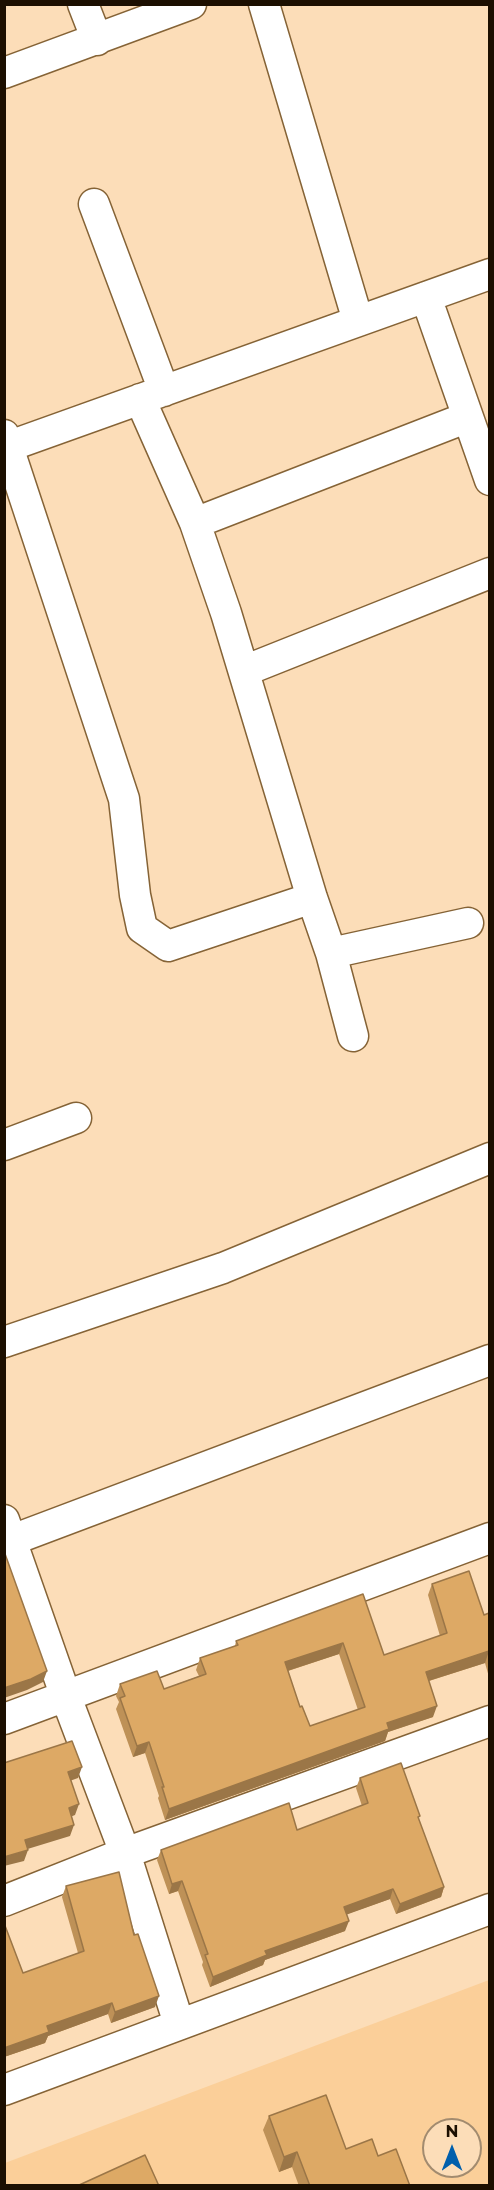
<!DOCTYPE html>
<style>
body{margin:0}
#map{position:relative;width:494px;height:2190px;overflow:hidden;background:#fcddb8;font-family:Montserrat,sans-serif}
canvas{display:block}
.frame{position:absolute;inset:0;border:6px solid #1c0f01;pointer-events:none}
.north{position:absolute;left:422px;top:2118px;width:60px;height:60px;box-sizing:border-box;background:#fcddb8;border:2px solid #a28b6f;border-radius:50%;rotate:0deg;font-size:16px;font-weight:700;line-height:24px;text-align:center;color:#1c0f01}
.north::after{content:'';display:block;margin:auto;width:21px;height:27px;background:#015fac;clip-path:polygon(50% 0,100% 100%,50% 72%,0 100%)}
</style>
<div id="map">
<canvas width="494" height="2190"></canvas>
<div class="frame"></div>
<div class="north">N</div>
</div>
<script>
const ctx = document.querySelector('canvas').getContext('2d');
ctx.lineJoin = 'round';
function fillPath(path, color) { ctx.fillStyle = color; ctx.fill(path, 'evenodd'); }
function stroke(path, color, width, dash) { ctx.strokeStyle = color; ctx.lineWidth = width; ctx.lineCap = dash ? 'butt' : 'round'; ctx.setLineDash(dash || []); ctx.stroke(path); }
const built = new Path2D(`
 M489 1980V2185L5 2186V2163ZM434 2130H470V2166H434Z`);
const minor = new Path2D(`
 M83 4 97 40
 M264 4 358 321
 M4 73 191 4
 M94 204 164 391
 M426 297 490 480
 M140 399 195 523 226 613 312 898 331 953 353 1036
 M4 435 124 799 135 895 142 928 168 946 312 898
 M4 448 490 274
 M195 523 468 417
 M244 671 490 573
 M331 953 468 923
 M4 1145 76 1118
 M4 1342 223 1268 490 1158
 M4 1520 66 1697 125 1853 179 2024
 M4 1543 490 1360
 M4 1719 490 1538
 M4 1901 125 1853 490 1721
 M4 2090 490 1909`);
const wall = new Path2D(`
 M432 1584 484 1615 489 1613V1677L485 1663 429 1681 433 1717 388 1732 385 1741 165 1820 158 1798 159 1796 145 1753 133 1757 116 1709 119 1702 116 1696 120 1684 164 1689 199 1676 196 1670 200 1658 235 1646 236 1641 363 1594 384 1655 440 1636 428 1595ZM339 1654 358 1710 310 1726 300 1707 288 1671Z
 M360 1778 419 1820 444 1887 441 1897 396 1914 390 1899 347 1914 345 1931 265 1960 263 1965 210 1987 202 1965 203 1962 178 1891 169 1894 157 1860 161 1850 297 1830 362 1806 356 1788Z
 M66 1886 134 1935 155 2007 111 2023 108 2014 48 2036 45 2043 4 2057V1923L23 1973 78 1953 62 1897Z
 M269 2116 346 2149 378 2156 410 2186H299L292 2167 279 2172 263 2130Z`);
const shadedWall = new Path2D(`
 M343 1643 339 1654 281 1673 285 1662Z
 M489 1651 485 1663 422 1683 426 1672Z
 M47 1671 43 1682 27 1690 4 1698V1688Z
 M437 1706 433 1717 388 1732 385 1741 165 1820 169 1809 387 1723Z
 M149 1742 145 1753 133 1757 137 1746Z
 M82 1767 78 1778 64 1783 68 1772Z
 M79 1804 75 1815 65 1819 69 1808Z
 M74 1825 70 1836 21 1851 25 1840Z
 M28 1850 24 1861 4 1866V1857Z
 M182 1881 178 1891 169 1894 172 1884Z
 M444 1887 441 1897 396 1914 400 1904Z
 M393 1889 390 1899 340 1917 344 1907Z
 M349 1921 345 1931 265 1960 263 1965 210 1987 213 1977 265 1951Z
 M159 1996 155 2007 111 2023 115 2012Z
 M112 2003 108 2014 48 2036 45 2043 4 2057V2048L47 2026Z
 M297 2152 292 2167 279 2172 284 2157Z`);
const building = new Path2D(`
 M4 1551 47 1671 31 1679 4 1688Z
 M469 1571 484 1615 489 1613V1654V1651L426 1672 437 1706 387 1723 389 1729 169 1809 162 1787H164L149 1742 137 1746 120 1698 125 1696 120 1684 157 1671 164 1689 206 1674 200 1658 238 1645 236 1641 363 1594 384 1655 447 1633 432 1584ZM343 1643 365 1707 310 1726 302 1706 300 1707 285 1662Z
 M72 1741 82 1767 68 1772 79 1804 69 1808 74 1825 25 1840 28 1850 4 1857V1763Z
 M401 1763 420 1816 418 1817 444 1887 400 1904 393 1889 344 1907 349 1921 265 1951 267 1955 213 1977 205 1955 208 1954 182 1881 172 1884 161 1850 289 1803 297 1830 368 1803 360 1778Z
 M119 1872 134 1935 138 1934 159 1996 115 2012 112 2003 47 2026 49 2032 4 2048V1923L23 1973 84 1951 66 1886Z
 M326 2095 346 2149 372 2139 378 2156 396 2149 410 2186H310L297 2152 284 2157 269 2116Z
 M145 2155 159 2186H77Z`);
fillPath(built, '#fbcf99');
stroke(minor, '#856336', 33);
stroke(minor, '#fff', 30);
fillPath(wall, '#be9157');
fillPath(shadedWall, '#9b7647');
fillPath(building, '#dda965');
stroke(building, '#9b7647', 1.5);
</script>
